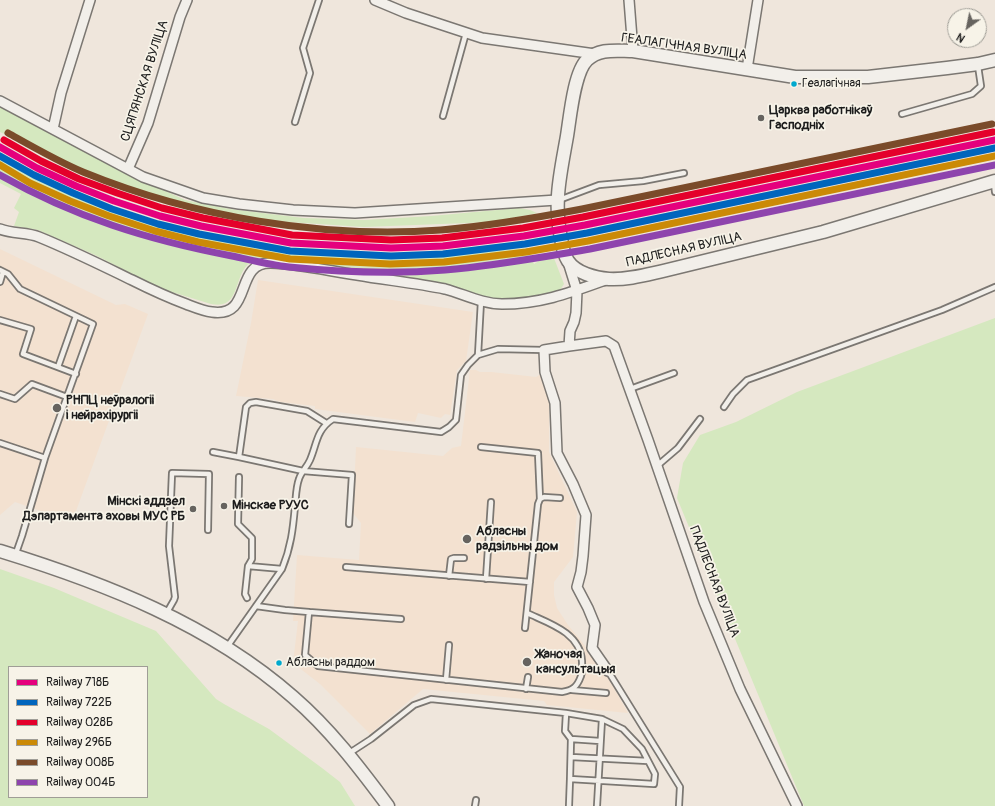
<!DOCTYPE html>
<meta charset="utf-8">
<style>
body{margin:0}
#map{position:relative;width:995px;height:806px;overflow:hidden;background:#efe6dc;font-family:Pangolin,sans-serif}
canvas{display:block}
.legend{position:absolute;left:8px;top:666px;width:140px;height:132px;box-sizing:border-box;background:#f7f3e8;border:1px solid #9f9d96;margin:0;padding:5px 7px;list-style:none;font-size:12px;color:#1c1c1c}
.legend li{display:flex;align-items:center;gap:8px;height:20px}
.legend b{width:20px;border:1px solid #9f9d96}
.north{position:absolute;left:947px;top:8px;width:40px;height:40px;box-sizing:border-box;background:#f7f3e8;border:1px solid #9f9d96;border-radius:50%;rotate:213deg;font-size:11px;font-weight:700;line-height:16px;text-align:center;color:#1c1c1c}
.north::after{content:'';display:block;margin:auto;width:14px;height:18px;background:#66635f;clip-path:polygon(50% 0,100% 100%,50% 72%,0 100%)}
</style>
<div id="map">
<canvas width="995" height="806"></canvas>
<ul class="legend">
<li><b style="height:5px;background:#e5007d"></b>Railway 718Б</li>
<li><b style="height:5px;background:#0065bd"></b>Railway 722Б</li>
<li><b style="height:5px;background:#e4002b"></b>Railway 028Б</li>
<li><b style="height:5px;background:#cb8a06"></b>Railway 296Б</li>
<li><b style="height:5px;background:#7a4b2a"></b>Railway 008Б</li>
<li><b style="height:5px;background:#8e44ad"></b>Railway 004Б</li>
</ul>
<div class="north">N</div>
</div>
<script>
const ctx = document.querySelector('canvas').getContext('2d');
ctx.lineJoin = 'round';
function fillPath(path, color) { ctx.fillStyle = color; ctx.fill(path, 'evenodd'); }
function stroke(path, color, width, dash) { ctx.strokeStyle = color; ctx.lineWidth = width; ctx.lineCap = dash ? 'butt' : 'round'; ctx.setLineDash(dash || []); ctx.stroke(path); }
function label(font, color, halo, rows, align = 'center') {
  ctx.font = font + ' Pangolin,sans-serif'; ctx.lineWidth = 3.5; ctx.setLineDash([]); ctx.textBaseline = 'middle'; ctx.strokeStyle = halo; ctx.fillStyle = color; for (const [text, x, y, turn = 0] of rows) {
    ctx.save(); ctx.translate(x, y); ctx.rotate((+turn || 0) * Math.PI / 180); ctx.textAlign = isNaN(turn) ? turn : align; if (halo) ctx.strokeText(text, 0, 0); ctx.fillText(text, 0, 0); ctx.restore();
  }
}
const built = new Path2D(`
 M0 249 116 305 125 304 148 314 72 522 15 502 0 515Z
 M258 280 473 312 466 361 457 370 450 415 445 414 441 418 418 413 415 422 407 421 315 409V406L281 402 273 399 236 396 251 323Z
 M470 370H476L480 372H491L536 377 541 374 545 380 549 392V452L577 512 573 557 554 582V595L557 608 568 625 582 642 609 679 628 713 547 705 544 701 423 689 370 734 320 684 293 663 298 621H293L297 555 359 560 361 523 353 513 356 447 443 456 452 448 461 446Z`);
const green = new Path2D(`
 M0 105 126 173 185 200 230 209 304 218 364 220 431 216 519 208 530 210 537 213 494 222 364 227 227 218 129 192 0 132Z
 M0 159 42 180 100 206 192 236 248 245 298 253 347 256H416L528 248 534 264 552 253 564 284 558 293C536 299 513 301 491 300L295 262C283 261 267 256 255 260 231 269 244 311 211 304L162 289 95 255 38 230 14 226 19 212 14 208 21 194 0 183Z
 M995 318V806H804L677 498 683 463 700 435 736 422 797 392Z
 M0 569 54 588 156 631 216 699 224 704 269 729 322 768 340 782 355 806H0ZM9 667H147V797H9Z`);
const lane = new Path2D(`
 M902 114 972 94 981 86 978 66
 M443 116 466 33
 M295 122 310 73 303 48 319 0
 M994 183 995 192
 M559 200 599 185 643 181 684 173
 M0 270 8 274 20 289 93 324 45 458 22 536 15 556
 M0 282 3 272
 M0 320 31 329 23 354 76 374
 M478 355 481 301
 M58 367 76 316
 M630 389 674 373
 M0 394 15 399 32 384 67 397
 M724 407 733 394 747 380 942 310 995 287
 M326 423 307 411 256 402 250 403 246 407 239 457 303 471 352 475 349 524
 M0 443 45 458
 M481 447 538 453 540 499
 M213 452 239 457
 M657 466 678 448 700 419
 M239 477 238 524 252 538V559L248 566 245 594 247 598
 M248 566 282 569
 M346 567 530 582
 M449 576 451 559 454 558H464
 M486 579 491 502
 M256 606 285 610 309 612
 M166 614 174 600 175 597 169 546 172 473 209 474 208 530
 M401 619 309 612 305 655 318 666 562 692C573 690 577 687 581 676 583 671 582 666 582 661 580 632 548 623 527 613
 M525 628 538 504 540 499 544 497 560 498
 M227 647 282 569C291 547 293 529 295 506 296 497 296 487 299 479 301 472 307 467 310 460 317 444 316 430 333 419L441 432 449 427 456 420 461 375 468 365 478 355 498 349 544 350
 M608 671 680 787 679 806
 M446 680 449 645
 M526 689 528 677
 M572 690 606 693
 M571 739 600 741
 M348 754 371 739 414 705 431 699 566 713 602 719 623 729 642 749 655 774 654 784 570 779 571 739 565 731 566 713
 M571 757 648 761
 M475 806 476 800
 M569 806 570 779
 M597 806 602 719`);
const street = new Path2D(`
 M375 0 406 13 482 38 595 54
 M629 0 633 51
 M747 69 758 0
 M0 101 143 177 203 198 239 204 293 210 355 213 557 200
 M53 129 61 93 90 0
 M128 169 148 123 180 17 187 0
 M0 229C12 234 27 232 39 237 71 250 101 265 132 280 150 289 167 297 186 304 194 307 203 311 212 312 254 318 233 262 271 263 300 264 329 271 357 275 386 280 416 283 445 289 464 294 482 304 502 304 542 304 572 292 608 279
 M568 262 577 291 576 313 574 322 570 331 569 346 606 341 614 346 648 440 704 602 740 689 797 806
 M569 346 544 350 545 372 555 403 557 453 573 484 586 515 583 556 581 572 577 587 588 608 595 625 592 648 608 671`);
const secondary = new Path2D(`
 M995 60 978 64 947 68 868 77H795L633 51C616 51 599 48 587 60 574 72 570 118 567 136 561 171 553 202 561 238 562 245 564 255 568 261 576 273 595 278 609 279 627 280 645 275 663 271L823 232 995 181
 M0 551C104 583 210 624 293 697 330 729 359 767 388 806`);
const rail1 = new Path2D(`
 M0 147 37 168 76 186 114 201 160 216 201 226 291 243 391 248 443 246 524 236 585 225 995 140`);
const rail2 = new Path2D(`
 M0 156 34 175 73 193 112 209 158 224 199 234 290 251 391 256 443 254 525 244 587 233 995 148`);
const rail3 = new Path2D(`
 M4 140 41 161 79 179 117 193 162 208 203 218 292 235 391 240 442 238 523 228 583 217 993 132`);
const rail4 = new Path2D(`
 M0 165 30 183 70 201 109 216 155 231 198 242 290 259 390 264 444 262 526 252 588 241 995 156`);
const rail5 = new Path2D(`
 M8 133C33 147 57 161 83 172 193 217 323 239 441 230 489 226 535 218 582 209L992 124`);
const rail6 = new Path2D(`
 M0 175C74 217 148 240 232 256 251 260 270 265 289 267 339 272 395 274 445 270 494 266 542 257 590 249L995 165`);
const markers = [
 [794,84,3.5,"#00a9ce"],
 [761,118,4,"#66635f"],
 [57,408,5,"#66635f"],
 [224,506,4,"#66635f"],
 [193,509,4,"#66635f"],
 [467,539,5,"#66635f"],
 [527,662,5,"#66635f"],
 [279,663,3.5,"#00a9ce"]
];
const busNames = [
 ["Геалагічная",802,84],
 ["Абласны раддом",286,663]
];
const streetNames = [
 ["ГЕАЛАГІЧНАЯ ВУЛІЦА",684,47,8],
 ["СЦЯПЯНСКАЯ ВУЛІЦА",145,81,-72],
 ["ПАДЛЕСНАЯ ВУЛІЦА",684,250,-13],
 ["ПАДЛЕСНАЯ ВУЛІЦА",714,582,69]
];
const poiNames = [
 ["Царква работнікаў",769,111],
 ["Гасподніх",769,126],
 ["РНПЦ неўралогіі",66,401],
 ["і нейрахірургіі",66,416],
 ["Мінскі аддзел",185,502,"right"],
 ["Дэпартамента аховы МУС РБ",185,517,"right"],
 ["Мінскае РУУС",232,506],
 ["Абласны",476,532],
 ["радзільны дом",476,547],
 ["Жаночая",536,655],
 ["кансультацыя",536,670]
];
fillPath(built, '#f3e1d0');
fillPath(green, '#d5e8bf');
stroke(lane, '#7b7772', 8);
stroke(street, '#7b7772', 12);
stroke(secondary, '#7b7772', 15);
stroke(lane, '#f2efea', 4.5);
stroke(street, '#f2efea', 9);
stroke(secondary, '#f2efea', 12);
stroke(rail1, '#e5007d', 7);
stroke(rail2, '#0065bd', 7);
stroke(rail3, '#e4002b', 7);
stroke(rail4, '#cb8a06', 7);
stroke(rail5, '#7a4b2a', 7);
stroke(rail6, '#8e44ad', 7);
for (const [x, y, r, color] of markers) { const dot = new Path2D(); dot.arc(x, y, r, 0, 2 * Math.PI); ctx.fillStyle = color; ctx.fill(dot); stroke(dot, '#f7f3e8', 1.5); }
label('12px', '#1c1c1c', '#f7f3e8', busNames, 'left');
label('13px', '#1c1c1c', '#f7f3e8', streetNames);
label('bold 13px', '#1c1c1c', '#f7f3e8', poiNames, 'left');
</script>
